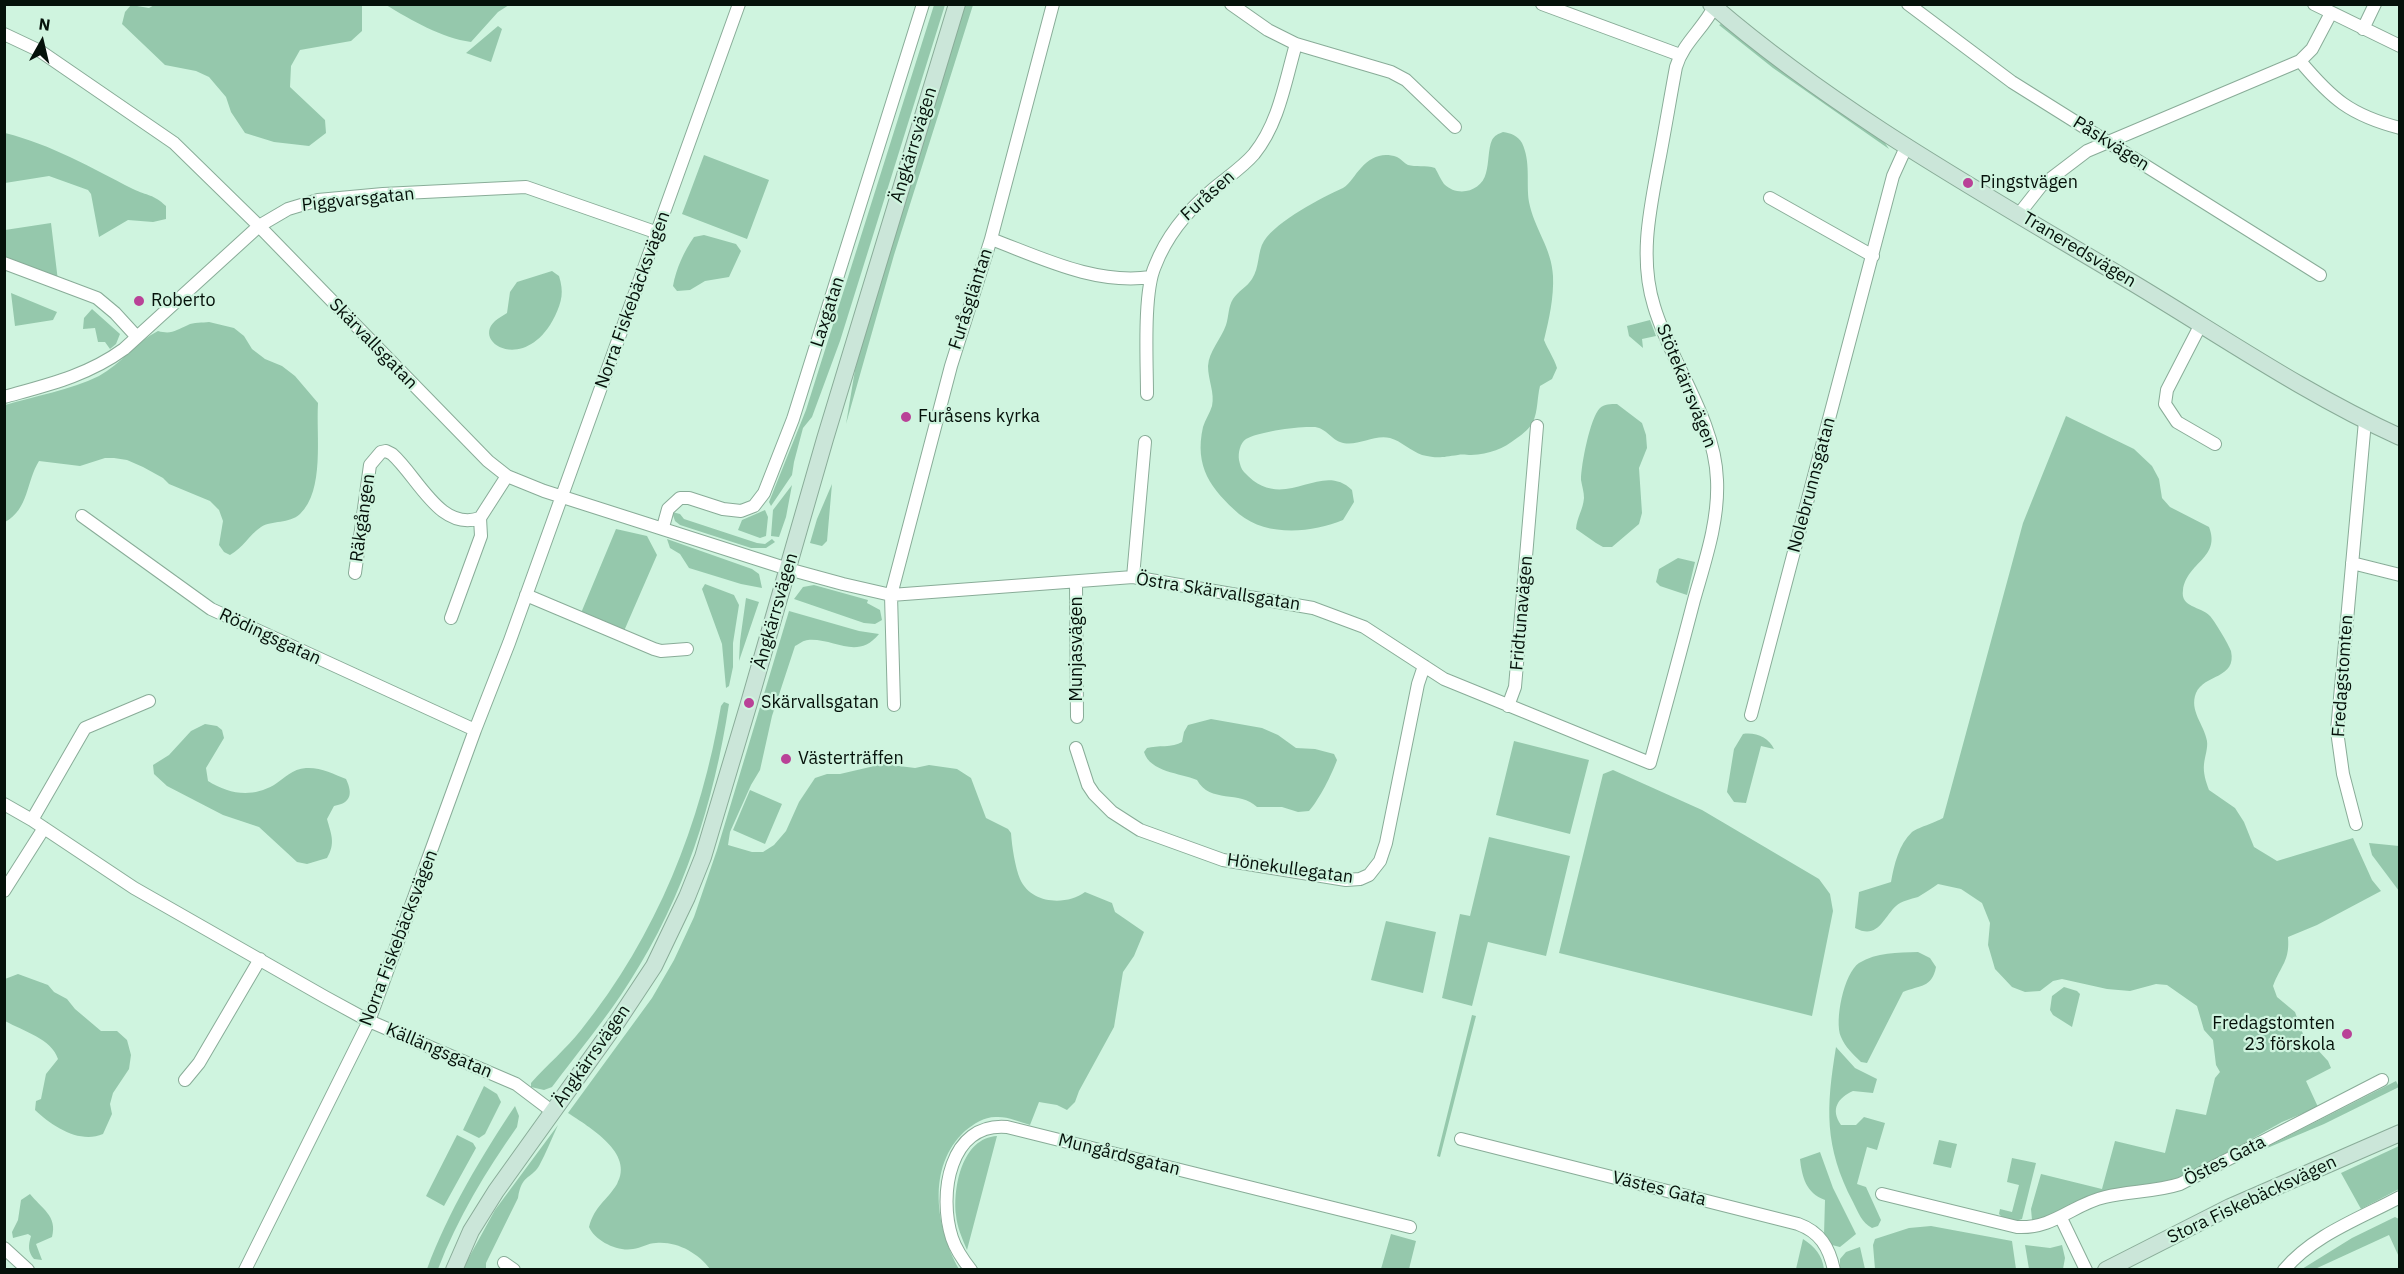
<!DOCTYPE html>
<meta charset="utf-8">
<style>
body{margin:0}
#map{position:relative;width:2404px;height:1274px;overflow:hidden;background:#cff4df;font-family:"IBM Plex Sans",sans-serif}
canvas{display:block}
.frame{position:absolute;inset:0;border:6px solid #05110a;pointer-events:none}
.north{position:absolute;left:12px;top:12px;width:60px;height:60px;-webkit-text-stroke:4px #cff4df;paint-order:stroke;rotate:8deg;font-size:16px;font-weight:700;line-height:24px;text-align:center;color:#05110a}
.north::after{content:'';display:block;margin:auto;width:21px;height:27px;background:#05110a;clip-path:polygon(50% 0,100% 100%,50% 72%,0 100%)}
</style>
<div id="map">
<canvas width="2404" height="1274"></canvas>
<div class="frame"></div>
<div class="north">N</div>
</div>
<script>
const ctx = document.querySelector('canvas').getContext('2d');
ctx.lineJoin = 'round';
function fillPath(path, color) { ctx.fillStyle = color; ctx.fill(path, 'evenodd'); }
function stroke(path, color, width, dash) { ctx.strokeStyle = color; ctx.lineWidth = width; ctx.lineCap = dash ? 'butt' : 'round'; ctx.setLineDash(dash || []); ctx.stroke(path); }
function label(font, color, halo, rows, align = 'center') {
  ctx.font = font + ' "IBM Plex Sans",sans-serif'; ctx.lineWidth = 4.5; ctx.setLineDash([]); ctx.textBaseline = 'middle'; ctx.strokeStyle = halo; ctx.fillStyle = color; for (const [text, x, y, turn = 0] of rows) {
    ctx.save(); ctx.translate(x, y); ctx.rotate((+turn || 0) * Math.PI / 180); ctx.textAlign = isNaN(turn) ? turn : align; if (halo) ctx.strokeText(text, 0, 0); ctx.fillText(text, 0, 0); ctx.restore();
  }
}
const green = new Path2D(`
 M156 4 362 5V31L351 41 300 50 291 66 290 87 325 120 326 133 309 146 274 142 245 133 231 112 226 97 209 77 196 71 165 65 122 24 125 12 131 5 149 8Z
 M386 5H509L498 12 471 42C442 38 411 20 386 5Z
 M934 5H945L840 341 812 417 803 428 794 462 792 475 771 506 769 502 806 410Z
 M965 5H973L894 255 846 424 855 370 874 299Z
 M1721 24 1883 140 1889 149 1773 68 1719 25Z
 M498 26 502 29 491 62 466 53Z
 M1503 132C1511 133 1518 136 1522 143 1531 162 1526 182 1529 202 1534 228 1552 249 1553 276 1554 297 1549 320 1544 340 1548 350 1554 358 1557 368L1552 379 1540 386C1537 398 1538 411 1533 422 1529 429 1524 433 1517 438 1503 449 1490 454 1471 455 1467 455 1462 454 1458 455 1442 457 1439 459 1422 455 1411 451 1401 441 1390 438 1373 434 1356 448 1340 442 1330 438 1325 427 1313 427 1299 426 1257 432 1246 439 1240 443 1238 453 1239 460 1240 464 1241 469 1244 472 1284 516 1320 459 1352 490L1354 502 1343 520C1312 533 1267 537 1239 514 1211 489 1194 467 1203 427 1205 420 1210 413 1212 406 1215 393 1208 380 1208 366 1209 351 1221 339 1226 325 1229 316 1228 307 1233 299 1238 291 1247 287 1252 279 1260 267 1257 252 1264 241 1278 220 1321 198 1343 188 1350 184 1355 174 1361 168 1371 157 1382 152 1397 157 1401 159 1404 163 1408 165 1415 167 1426 165 1435 168 1438 173 1441 180 1444 184 1458 198 1482 191 1486 173 1489 163 1488 149 1492 140 1495 135 1498 134 1503 132Z
 M5 133C52 145 90 167 133 189 148 196 153 194 166 206V219L153 222 128 220 99 237 91 194 88 190 49 176 5 183Z
 M704 155 769 180 747 239 682 214Z
 M51 223 58 281 5 260V230Z
 M704 235 736 244 741 251 729 277 705 281 690 290 677 291 673 286C676 269 684 251 694 237Z
 M552 271 559 276C564 292 562 301 555 316 526 375 471 343 495 321 498 318 503 316 507 313L510 292 517 282Z
 M11 293 57 312 53 320 15 326Z
 M92 309 120 334 116 344 110 349 105 342H98L95 328 83 329 84 318Z
 M1650 320 1656 336 1642 339 1643 348 1629 336 1627 326Z
 M209 322 234 328 244 336 252 349 265 359 282 366 295 376 318 403C316 436 325 490 300 514 289 524 272 520 261 527 249 535 243 548 230 555L224 552 219 545 223 521 219 510 210 501 169 484 163 478 143 467 127 460 114 458H105L80 466 39 461C26 482 29 509 5 522V405C35 396 70 390 99 376 121 364 136 342 158 331 172 335 176 330 188 325 193 322 203 323 209 322Z
 M1617 404 1642 423 1646 435 1647 448 1639 468 1642 513 1639 524 1612 547H1603L1596 543 1576 529C1577 517 1583 510 1584 498 1584 492 1582 486 1581 480 1581 465 1590 418 1600 408 1604 404 1611 404 1617 404Z
 M2066 416 2134 449 2152 466 2159 479 2162 498 2170 507 2209 527C2221 558 2187 562 2183 590 2180 608 2201 606 2210 616 2214 620 2229 645 2231 651 2237 679 2204 674 2196 693 2189 711 2204 724 2207 741 2208 748 2205 756 2204 764 2203 773 2206 782 2209 790L2235 808 2244 822 2254 847 2277 861 2353 838 2372 880 2381 891 2317 925 2288 937C2290 961 2281 965 2273 986L2277 997 2295 1012 2303 1034 2328 1061 2331 1068 2306 1081 2318 1107 2282 1122 2182 1178 2054 1217 2032 1220 2031 1209 2041 1174 2102 1189 2115 1141 2165 1153 2176 1109 2206 1115 2215 1078 2220 1072 2216 1065 2213 1040 2204 1030 2197 1006 2167 985 2156 984 2130 991 2107 989 2062 979 2053 981 2040 991 2025 992 2012 987 1995 969 1988 945 1990 923 1982 903 1961 889 1938 884C1932 888 1925 893 1918 897 1911 899 1901 901 1896 906 1883 918 1878 940 1855 928L1859 892 1891 882C1894 865 1899 844 1912 832 1915 829 1936 822 1943 818L2023 523Z
 M832 484 827 541 822 546 810 543 817 519Z
 M792 485 786 517 779 537 771 536 773 510Z
 M765 510 768 517 766 536 760 538 738 530 742 520Z
 M672 512 680 514 684 519 757 543 765 544 772 539 775 542 766 548H751L680 525 675 521Z
 M616 529 647 536 657 555 624 631 581 613Z
 M667 539 752 569 759 574 762 588 741 584 689 568 680 554 670 548Z
 M1678 558 1695 562 1687 595 1660 586 1656 582 1659 569Z
 M705 584 734 595 739 605 733 643V667L729 686 726 688 722 644 702 589Z
 M814 585 868 600 867 603 880 610 882 620 875 624 864 623 794 599 803 587Z
 M746 598 759 602 739 661 740 641Z
 M789 611 859 631 879 634C857 661 835 638 808 640 804 640 799 644 795 646L772 716 760 770 751 785 730 832 728 845 752 852H763L774 845 786 831 799 802 815 778 827 774H840L883 764 915 768 929 765 957 769 971 778 986 818 1008 829 1011 833C1012 847 1015 867 1020 879 1031 904 1066 906 1085 892L1112 903 1115 912 1144 932 1134 956 1123 972 1114 1027 1079 1091 1075 1102 1067 1110 1057 1105 1039 1102 1030 1125C1020 1122 1009 1117 998 1117 985 1116 975 1123 965 1131 926 1167 936 1228 959 1269H710C698 1253 677 1241 656 1243 648 1243 641 1248 633 1249 618 1252 595 1241 589 1227 595 1205 606 1202 617 1184 635 1153 589 1127 568 1113L652 998 674 960 694 917 717 850Z
 M724 702 729 704C714 802 684 897 630 981 607 1018 578 1052 552 1087L544 1090 531 1087V1083C547 1065 566 1049 581 1030 657 935 701 824 721 706Z
 M1211 719 1262 728 1278 735 1296 748 1315 749 1334 754 1337 760C1332 774 1319 800 1309 811L1298 812 1282 807H1257C1240 790 1210 804 1197 780 1180 773 1150 772 1144 752L1147 748C1157 745 1173 748 1182 742L1184 732 1188 725Z
 M205 724 217 726 222 730 224 738 206 768 208 781C229 794 251 798 274 785 285 778 292 769 306 768 320 767 334 774 346 779 353 794 351 803 334 806L327 819C331 834 336 843 327 858L307 864 297 862 259 827 223 815 167 786 154 774 153 765 169 755 191 731Z
 M1743 734C1756 732 1769 738 1774 749L1761 746 1746 803 1734 802 1727 792 1734 749Z
 M1514 741 1589 760 1570 834 1496 815Z
 M1613 770 1702 810 1819 879 1830 894 1833 911 1812 1016 1559 953 1603 774Z
 M750 790 782 804 765 844 733 830Z
 M1489 837 1570 856 1546 956 1488 942 1472 1006 1442 998 1460 914 1470 916Z
 M2369 843 2399 846V891L2372 855Z
 M1386 921 1436 932 1423 993 1371 980Z
 M1918 952 1930 958 1936 967C1932 988 1920 985 1903 992L1867 1063 1861 1062C1853 1054 1845 1047 1841 1037 1834 1021 1844 973 1859 963 1877 952 1897 953 1918 952Z
 M18 974 48 985 54 992 67 999 75 1009 101 1031H117L127 1040 131 1055 129 1069 113 1093 110 1104 112 1114 103 1134C80 1144 53 1127 35 1110L36 1101 41 1099 46 1074 58 1059C52 1039 23 1031 5 1021V979Z
 M2064 987 2077 991 2080 994 2072 1027 2053 1015 2050 1010 2052 996Z
 M1472 1015 1476 1016 1440 1157 1437 1156Z
 M1836 1047 1855 1068 1877 1079 1873 1093 1853 1091C1838 1098 1830 1109 1841 1125H1856L1864 1117 1885 1123 1877 1150 1867 1147 1857 1184 1866 1187 1881 1220 1878 1226 1872 1228C1862 1223 1858 1212 1853 1202 1824 1146 1826 1108 1836 1047Z
 M2396 1081 2399 1087 2324 1124 2253 1154Z
 M484 1086 497 1094 501 1102 485 1134 479 1138 463 1130Z
 M515 1106 519 1116 517 1127C486 1171 457 1219 438 1269H427C448 1212 481 1157 515 1106Z
 M558 1125C552 1138 546 1153 539 1166 530 1180 522 1174 518 1198L486 1263V1269L462 1270 495 1210Z
 M457 1135 473 1143 476 1148 444 1206 426 1196Z
 M997 1136 967 1250C962 1238 957 1227 956 1215 953 1187 962 1138 997 1136Z
 M1939 1140 1957 1144 1951 1168 1933 1164Z
 M2399 1146V1189L2361 1209 2341 1173Z
 M1820 1152 1833 1188 1856 1234 1840 1247 1828 1244 1824 1235 1825 1200C1806 1193 1802 1177 1800 1159Z
 M2012 1158 2036 1163 2022 1219C2016 1222 2004 1220 1999 1214L2000 1209 2012 1212 2019 1185 2007 1182Z
 M30 1194C41 1208 58 1216 52 1237L36 1244 42 1260 34 1259C28 1252 28 1246 31 1236L28 1234 13 1238 12 1232 18 1220 21 1200Z
 M2395 1217 2399 1219V1257L2389 1235 2315 1269H2302L2352 1238Z
 M1931 1226 2012 1241 2016 1269H1875L1873 1245 1875 1239 1909 1228Z
 M1391 1234 1416 1241 1409 1269H1381Z
 M1803 1239C1815 1247 1822 1255 1824 1269H1796Z
 M2025 1245 2050 1248 2062 1245 2065 1258 2063 1269H2029Z
 M1860 1247 1865 1269H1840V1259L1846 1252Z`);
const street = new Path2D(`
 M1231 4 1268 30 1296 44 1391 72 1406 80 1455 127
 M1542 4 1680 55
 M1908 4 2012 82 2320 275
 M2314 4 2400 46
 M2363 29 2375 4
 M4 34 40 51 174 143 259 226 488 461 507 476 544 491 788 569 843 584 891 595 1133 577 1313 608 1364 627 1444 679 1650 763C1665 709 1680 654 1694 600 1705 561 1719 521 1717 480 1715 419 1671 364 1654 306 1639 258 1650 209 1659 161 1665 130 1670 99 1676 67 1683 43 1703 29 1714 7
 M2300 61C2332 99 2350 115 2400 128
 M1770 198 1873 256
 M2019 214 2041 186 2087 151 2300 61 2312 49 2331 13
 M991 239C1042 258 1095 285 1151 277
 M4 263 97 298 115 313 137 337
 M2201 324 2167 390 2165 404 2177 422 2215 444
 M1147 394C1147 362 1143 293 1155 266 1167 235 1187 211 1212 190 1226 178 1242 168 1254 154 1279 123 1285 82 1296 44
 M4 397C47 385 87 376 124 349L259 226 288 209 318 200 383 194 526 187 658 233
 M82 516 211 609 475 730
 M663 527 668 509 680 498H689L723 509 741 511 754 506 764 493 793 419 923 4
 M2352 563 2400 575
 M355 573 370 465 381 452 386 451 392 454C418 477 440 532 480 518L507 476
 M1133 577 1145 442
 M1076 582 1077 717
 M526 595 654 649 661 651 687 649
 M451 618 481 536 480 518
 M894 705 891 595 951 366 991 239 1053 4
 M1508 706 1515 687 1537 426
 M1751 715 1893 176 1907 145
 M1076 748 1088 785 1094 794 1112 812 1140 830 1223 860 1346 880 1360 879 1369 875 1380 861 1386 843 1418 684 1424 666
 M4 804 32 820 134 888 325 997 369 1021 516 1084 553 1112
 M32 820 85 728 149 701
 M2356 824 2343 774 2337 731 2365 421
 M4 891 44 828
 M185 1080 199 1063 260 959
 M1461 1139 1798 1224C1820 1232 1829 1247 1834 1270
 M1882 1194 2017 1227C2054 1229 2073 1204 2105 1197 2130 1191 2155 1192 2180 1184L2382 1080
 M2061 1218 2086 1270
 M4 1248 28 1270
 M504 1263 514 1270
 M245 1270 369 1021 475 730 509 643 739 4
 M971 1270C963 1260 956 1250 952 1238 938 1195 949 1122 1007 1127L1410 1227
 M2284 1270C2313 1235 2361 1218 2400 1197`);
const secondary = new Path2D(`
 M1711 4C1837 113 1986 195 2128 280 2217 333 2305 394 2400 437
 M454 1270 471 1231 496 1191 617 1022 654 966 687 897 703 857 749 703 825 439 957 4
 M2106 1270 2230 1207 2400 1133`);
const markers = [
 [1968,183,6,"#b94297"],
 [139,301,6,"#b94297"],
 [906,417,6,"#b94297"],
 [749,703,6,"#b94297"],
 [786,759,6,"#b94297"],
 [2347,1034,6,"#b94297"]
];
const streetNames = [
 ["Påskvägen",2111,144,32],
 ["Ängkärrsvägen",914,145,-73],
 ["Furåsen",1208,196,-42],
 ["Piggvarsgatan",358,200,-6],
 ["Traneredsvägen",2079,250,31],
 ["Furåsgläntan",971,299,-72],
 ["Norra Fiskebäcksvägen",633,300,-70],
 ["Laxgatan",828,312,-72],
 ["Skärvallsgatan",373,344,46],
 ["Stötekärrsvägen",1686,386,68],
 ["Nolebrunnsgatan",1812,485,-75],
 ["Räkgången",363,518,-82],
 ["Östra Skärvallsgatan",1218,592,9],
 ["Ängkärrsvägen",776,611,-74],
 ["Fridtunavägen",1522,613,-85],
 ["Rödingsgatan",270,637,25],
 ["Munjasvägen",1077,649,-90],
 ["Fredagstomten",2343,676,-86],
 ["Hönekullegatan",1290,869,8],
 ["Norra Fiskebäcksvägen",399,938,-69],
 ["Källängsgatan",439,1051,23],
 ["Ängkärrsvägen",592,1056,-55],
 ["Mungårdsgatan",1119,1155,14],
 ["Östes Gata",2225,1161,-27],
 ["Västes Gata",1659,1189,14],
 ["Stora Fiskebäcksvägen",2252,1200,-25]
];
const poiNames = [
 ["Pingstvägen",1980,183],
 ["Roberto",151,301],
 ["Furåsens kyrka",918,417],
 ["Skärvallsgatan",761,703],
 ["Västerträffen",798,759],
 ["Fredagstomten",2335,1024,"right"],
 ["23 förskola",2335,1045,"right"]
];
fillPath(green, '#95c8ac');
stroke(street, '#89ac98', 14);
stroke(secondary, '#89ac98', 18);
stroke(street, '#fff', 12);
stroke(secondary, '#cbe6d9', 16);
for (const [x, y, r, color] of markers) { const dot = new Path2D(); dot.arc(x, y, r, 0, 2 * Math.PI); ctx.fillStyle = color; ctx.fill(dot); stroke(dot, '#cff4df', 2); }
label('18px', '#05110a', '#cff4df', streetNames);
label('18px', '#05110a', '#cff4df', poiNames, 'left');
</script>
